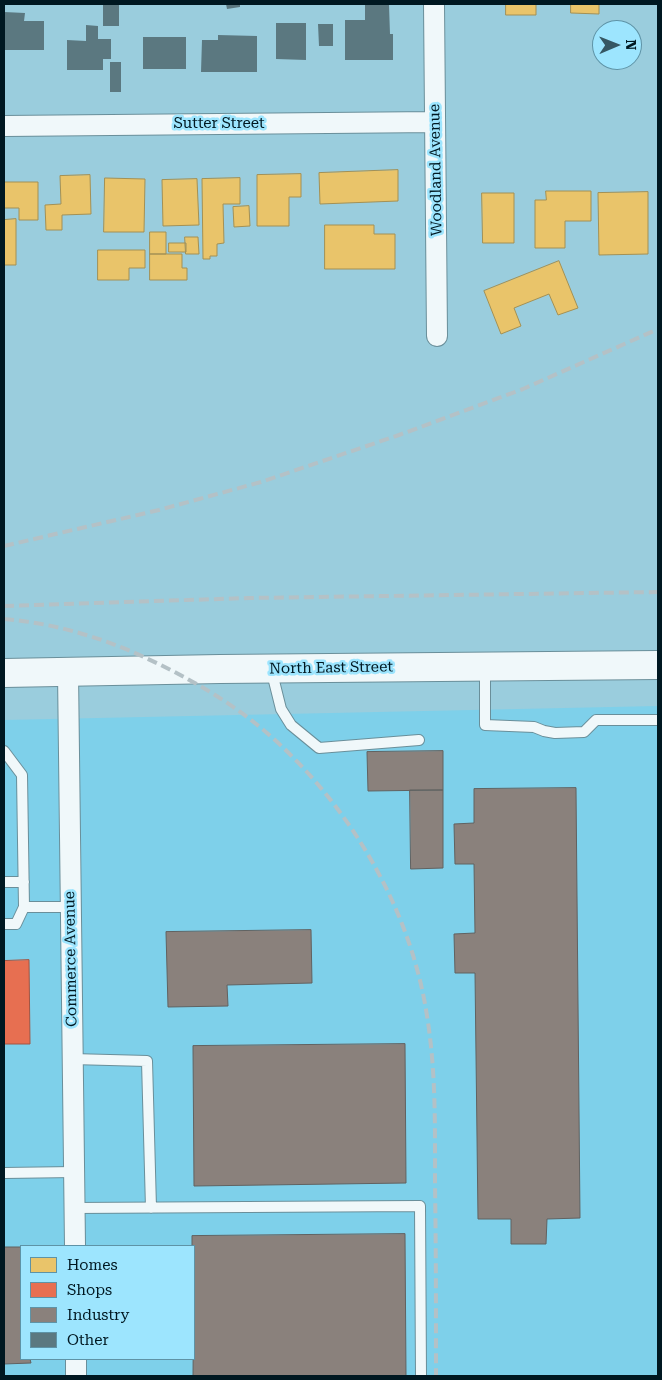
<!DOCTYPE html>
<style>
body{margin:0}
#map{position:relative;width:662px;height:1380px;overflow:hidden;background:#9acddd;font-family:"Roboto Serif",serif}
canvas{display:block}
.frame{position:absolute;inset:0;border:5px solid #001821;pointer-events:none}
.legend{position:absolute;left:20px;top:1245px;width:175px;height:115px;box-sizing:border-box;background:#9de5fe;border:1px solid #5e93a6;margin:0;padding:6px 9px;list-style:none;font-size:15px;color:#001821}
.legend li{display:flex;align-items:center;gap:10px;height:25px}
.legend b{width:25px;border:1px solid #5e93a6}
.north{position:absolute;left:592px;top:20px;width:50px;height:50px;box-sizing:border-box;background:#9de5fe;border:1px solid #5e93a6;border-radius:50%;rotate:89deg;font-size:14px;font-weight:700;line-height:20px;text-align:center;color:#001821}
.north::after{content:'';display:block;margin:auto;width:18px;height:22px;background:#365763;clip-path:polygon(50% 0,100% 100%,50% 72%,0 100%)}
</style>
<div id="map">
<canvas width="662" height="1380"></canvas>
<div class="frame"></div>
<ul class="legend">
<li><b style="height:14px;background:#e9c46a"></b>Homes</li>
<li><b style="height:14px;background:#e76f51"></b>Shops</li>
<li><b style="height:14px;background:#8a817c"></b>Industry</li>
<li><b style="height:14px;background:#5b7880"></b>Other</li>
</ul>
<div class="north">N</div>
</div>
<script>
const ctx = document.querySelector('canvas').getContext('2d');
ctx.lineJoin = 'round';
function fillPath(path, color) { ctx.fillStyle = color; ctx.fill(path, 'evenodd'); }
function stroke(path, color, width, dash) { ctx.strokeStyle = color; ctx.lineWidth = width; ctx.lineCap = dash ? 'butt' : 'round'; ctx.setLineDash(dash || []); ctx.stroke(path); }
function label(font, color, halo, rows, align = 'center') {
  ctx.font = font + ' "Roboto Serif",serif'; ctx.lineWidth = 5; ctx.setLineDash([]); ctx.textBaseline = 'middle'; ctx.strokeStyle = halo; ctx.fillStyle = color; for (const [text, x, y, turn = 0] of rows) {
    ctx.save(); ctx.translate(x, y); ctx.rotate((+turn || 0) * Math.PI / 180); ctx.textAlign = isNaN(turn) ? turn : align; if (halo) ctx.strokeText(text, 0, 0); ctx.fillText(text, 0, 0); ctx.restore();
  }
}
const built = new Path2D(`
 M658 706V1376H4V720ZM21 1246H194V1359H21Z`);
const homes = new Path2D(`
 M506 4H536V15H506Z
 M571 4H599V14L571 13Z
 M398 170V201L320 204 319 173Z
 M301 174V197H289V226H257V175Z
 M90 175 91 214 62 215V230H46L45 205 61 204 60 176Z
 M105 178 145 179 144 232H104Z
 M240 178V204H223L224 243 217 244V256H210V259H203L202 179Z
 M197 179 199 225 163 226 162 180Z
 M4 182H38V220H19V208H4Z
 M546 191H591V221H565V248H535V200H546Z
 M648 192V254L599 255 598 193Z
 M482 193H514V243H483Z
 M249 206 250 226 234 227 233 207Z
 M16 219V265H4V220Z
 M325 225H374V234H395V269H325Z
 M150 232H166V254H150Z
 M185 237H198L199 254H186Z
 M169 243H186V252H169Z
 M98 250H145V268H129V280H98Z
 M150 254H182V268H187V280H150Z
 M559 261 578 308 558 315 549 294 514 308 521 326 501 334 484 291Z`);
const shops = new Path2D(`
 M29 960 30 1044H4V961Z`);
const industry = new Path2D(`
 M443 751V790L368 791 367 752Z
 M576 788 580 1218 547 1219 546 1244H511V1219H478L475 973H455L454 934 475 933 474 864H455L454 824 474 823V789Z
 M410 790H443V868L411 869Z
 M311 930 312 983 227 985 228 1006 168 1007 166 932Z
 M405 1044 406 1183 194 1186 193 1046Z
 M405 1234 406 1376H193L194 1246H192V1236Z
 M4 1247H21V1359H30L31 1363 4 1364Z`);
const building = new Path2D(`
 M103 4H119V26H103Z
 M226 4H240V7L227 9Z
 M365 5H389L390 34H393V60H345V20H365Z
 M4 12 25 13 24 21H44V50H4Z
 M276 23H306V60L276 59Z
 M318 24H333V46H319Z
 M86 25 98 26V39H111V59H103V70H67V40L86 41Z
 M218 35 257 36V72H201L202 40H218Z
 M143 37H186V69H143Z
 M110 62H121V92H110Z`);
const lane = new Path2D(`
 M485 667V725L534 727 544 731 555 733 584 732 596 720H658
 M271 669 281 709 291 725 319 748 419 740
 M4 751 22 775 24 907H71
 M4 882H24
 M4 924H16L24 907
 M72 1059 147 1061 151 1208
 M4 1173 74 1172
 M74 1208 420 1206 421 1376`);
const street = new Path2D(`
 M434 4 437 336
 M4 126 435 122
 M68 672 75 1246
 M76 1359V1376`);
const secondary = new Path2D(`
 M4 673 220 669 658 665`);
const rail = new Path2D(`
 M4 546 159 510 261 482 399 435 523 389 658 329
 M4 606 249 598 658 592
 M4 619C53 623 101 637 146 658 189 678 231 702 267 733 349 804 411 909 427 1016 436 1071 435 1128 435 1184 436 1248 436 1312 436 1376`);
const streetNames = [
 ["Sutter Street",219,124],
 ["Woodland Avenue",436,170,-91],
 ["North East Street",331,668,-1],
 ["Commerce Avenue",71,959,-91]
];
fillPath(built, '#7ed0ea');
fillPath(homes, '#e9c46a');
stroke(homes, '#a39054', 1);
fillPath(shops, '#e76f51');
stroke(shops, '#a25543', 1);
fillPath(industry, '#8a817c');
stroke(industry, '#616261', 1);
fillPath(building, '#5b7880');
stroke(lane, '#6a8f9a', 12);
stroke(street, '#6a8f9a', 22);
stroke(secondary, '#6a8f9a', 30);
stroke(lane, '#f0f8fa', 10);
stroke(street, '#f0f8fa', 20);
stroke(secondary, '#f0f8fa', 28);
stroke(rail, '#b4c1c6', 4, [10, 5]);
label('15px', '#001821', '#9de5fe', streetNames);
</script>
